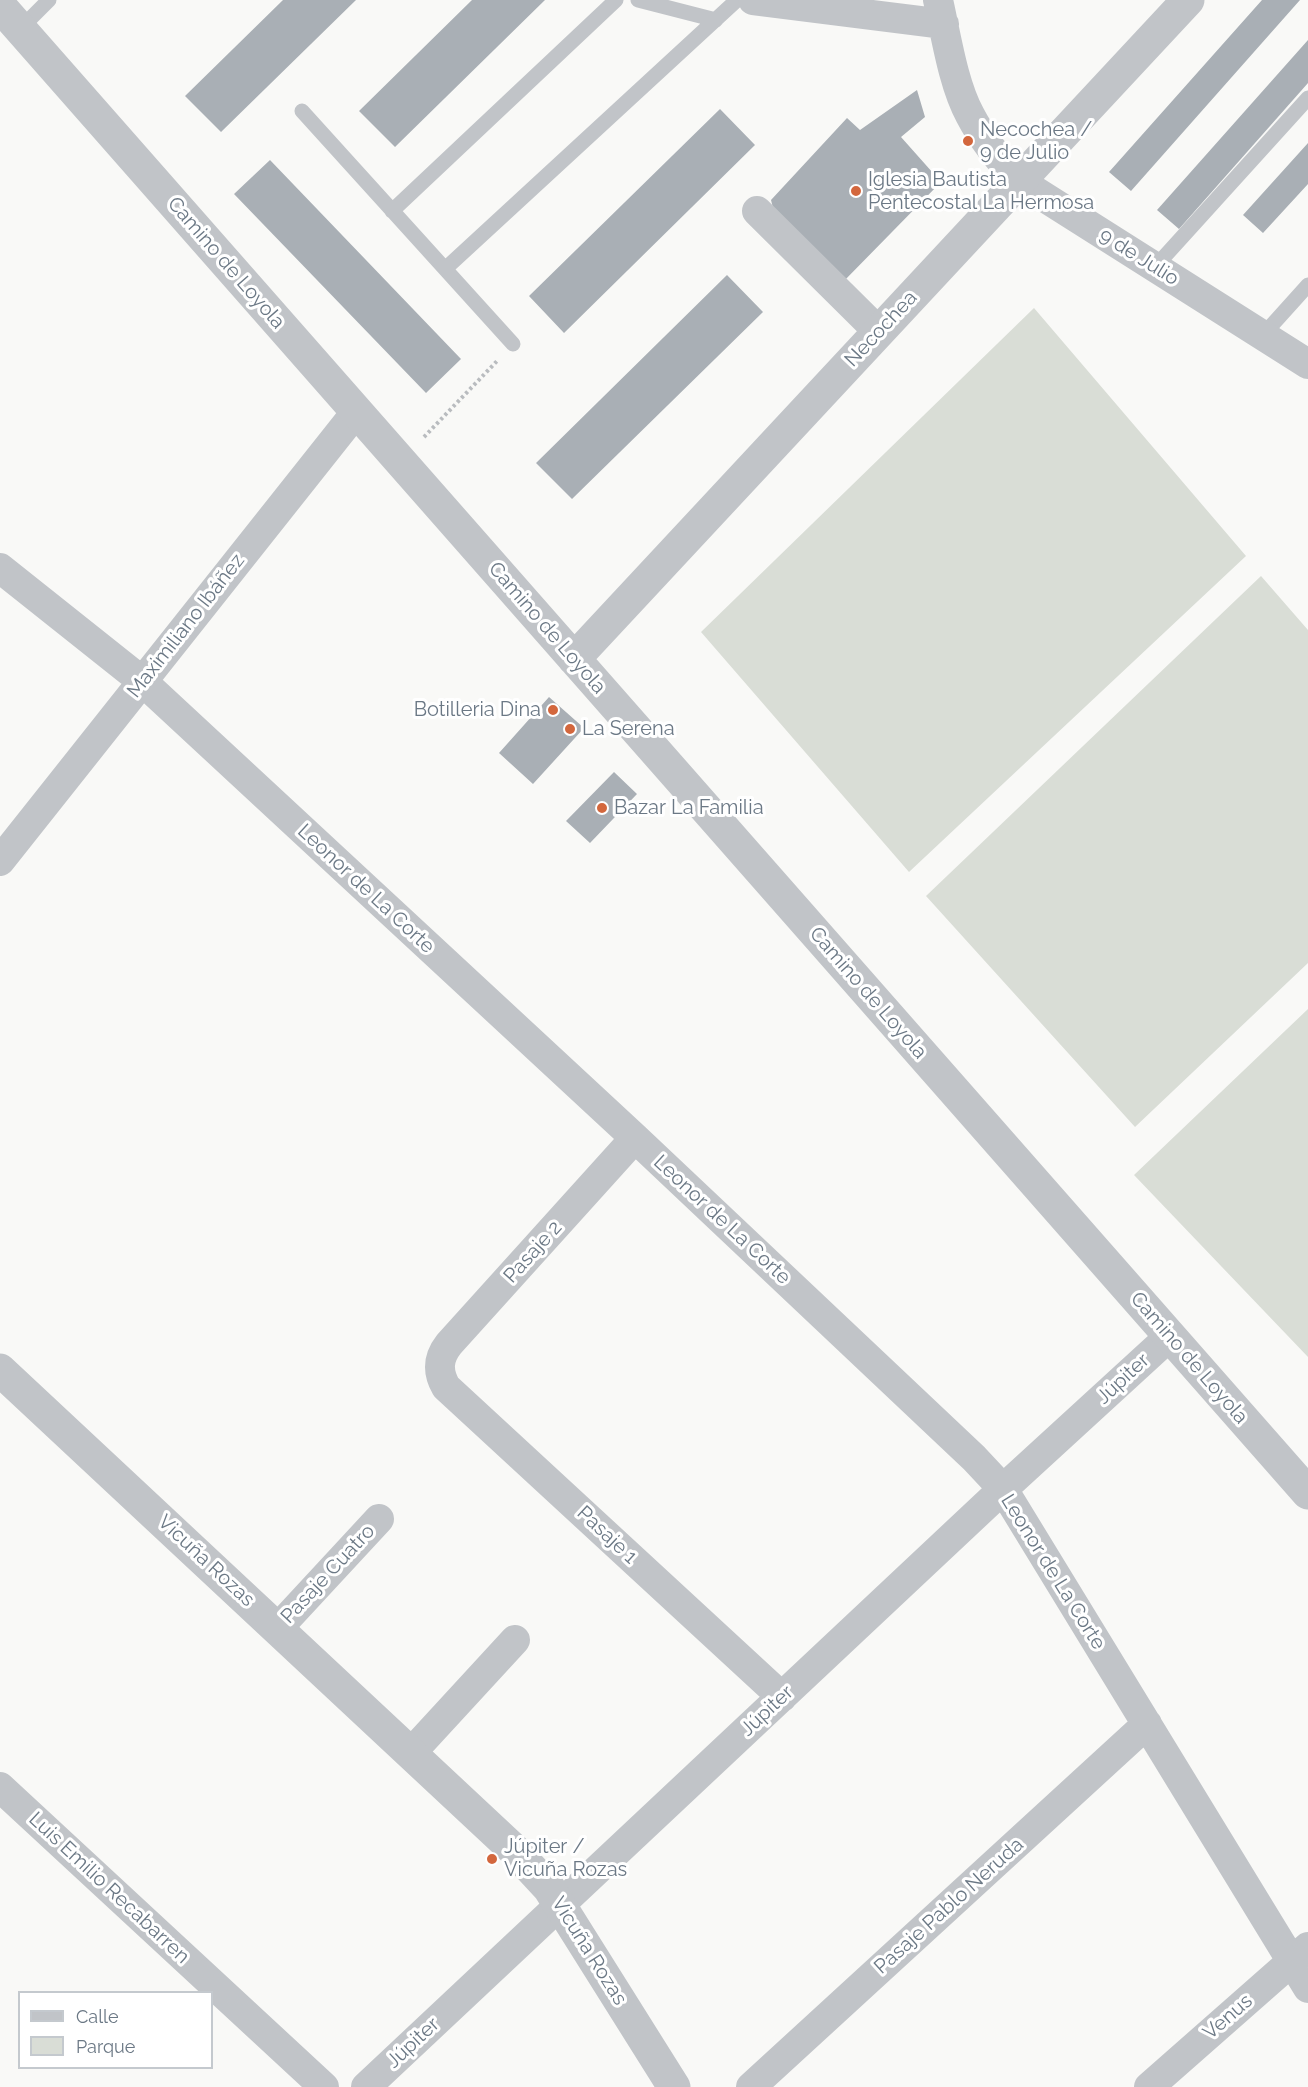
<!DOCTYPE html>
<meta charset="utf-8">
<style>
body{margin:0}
#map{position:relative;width:1308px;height:2087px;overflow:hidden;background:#f9f9f7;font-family:Raleway,sans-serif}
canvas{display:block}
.legend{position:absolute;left:18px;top:1991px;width:195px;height:78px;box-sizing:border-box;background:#fff;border:2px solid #c4c9ce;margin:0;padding:8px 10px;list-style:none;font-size:18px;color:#6b7885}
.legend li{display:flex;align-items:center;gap:12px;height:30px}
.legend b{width:30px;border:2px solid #c4c9ce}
</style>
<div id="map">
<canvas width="1308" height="2087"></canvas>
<ul class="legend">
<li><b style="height:8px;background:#c1c4c8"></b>Calle</li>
<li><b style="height:16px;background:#d9ddd6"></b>Parque</li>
</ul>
</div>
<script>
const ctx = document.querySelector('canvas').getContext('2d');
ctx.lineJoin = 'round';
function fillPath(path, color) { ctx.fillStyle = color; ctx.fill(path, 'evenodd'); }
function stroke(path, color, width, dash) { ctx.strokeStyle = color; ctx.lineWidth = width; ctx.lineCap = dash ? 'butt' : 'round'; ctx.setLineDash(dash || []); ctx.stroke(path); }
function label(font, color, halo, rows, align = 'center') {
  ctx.font = font + ' Raleway,sans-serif'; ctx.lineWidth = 6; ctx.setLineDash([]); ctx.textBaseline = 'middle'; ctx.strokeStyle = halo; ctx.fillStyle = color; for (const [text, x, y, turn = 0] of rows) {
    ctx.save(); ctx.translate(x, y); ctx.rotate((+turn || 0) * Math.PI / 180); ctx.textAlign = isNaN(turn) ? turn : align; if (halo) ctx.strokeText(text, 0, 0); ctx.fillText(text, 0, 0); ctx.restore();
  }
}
const green = new Path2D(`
 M1034 308 1246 556 909 872 701 632Z
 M1261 576 1308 630V963L1135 1127 926 896Z
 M1308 1009V1357L1134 1175Z`);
const building = new Path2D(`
 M283 0H356L221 132 185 96Z
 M472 0H545L395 147 359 111Z
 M1262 0H1300L1131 191 1109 172Z
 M1308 40V83L1179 229 1157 210Z
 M917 90 925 117 901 137 941 182 842 283 776 220 771 200 847 118 860 130Z
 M720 109 755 145 564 333 529 296Z
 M1308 143V184L1263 233 1243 215Z
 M270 160 461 359 426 393 234 194Z
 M727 275 763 312 572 499 536 463Z
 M549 697 584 728 533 784 499 753Z
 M614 772 637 794 590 843 566 821Z`);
const path = new Path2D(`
 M424 437 498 360`);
const service = new Path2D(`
 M638 0 716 20
 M20 29 49 0
 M302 111 513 344
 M392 211 616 0
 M1155 267 1308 98
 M445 269 737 0
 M1263 335 1308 285`);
const minor = new Path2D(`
 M753 0 944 24
 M938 0C946 35 953 84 970 115 983 140 1000 161 1019 181L1308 364
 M757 211 879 332
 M0 568 142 681 635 1138 974 1458 1003 1489 1308 1988
 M0 861 357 411
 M635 1138 449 1344C438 1358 437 1371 446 1387L782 1697
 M278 1628 379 1519
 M411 1753 515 1640
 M0 1787 324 2087
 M366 2087 1003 1489 1170 1336
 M751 2087 1147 1724
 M1149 2087 1308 1947`);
const tertiary = new Path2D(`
 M0 6 1308 1493
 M574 659 1188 0
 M0 1370 512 1848 549 1888 674 2087`);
const markers = [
 [968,141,6,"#d3673d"],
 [856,191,6,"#d3673d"],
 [553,710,6,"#d3673d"],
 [570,729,6,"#d3673d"],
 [602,808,6,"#d3673d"],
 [492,1859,6,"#d3673d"]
];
const poiNames = [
 ["Necochea /",980,130],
 ["9 de Julio",980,153],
 ["Iglesia Bautista",868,180],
 ["Pentecostal La Hermosa",868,203],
 ["Botilleria Dina",541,710,"right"],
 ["La Serena",582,729],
 ["Bazar La Familia",614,808],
 ["Júpiter /",504,1847],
 ["Vicuña Rozas",504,1870]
];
const streetNames = [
 ["9 de Julio",1139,257,32],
 ["Camino de Loyola",226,263,49],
 ["Necochea",881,329,-47],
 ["Maximiliano Ibáñez",186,626,-52],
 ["Camino de Loyola",547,628,49],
 ["Leonor de La Corte",366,889,43],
 ["Camino de Loyola",868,993,49],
 ["Leonor de La Corte",722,1220,43],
 ["Pasaje 2",533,1252,-48],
 ["Camino de Loyola",1189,1358,49],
 ["Júpiter",1123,1379,-43],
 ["Pasaje 1",607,1535,43],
 ["Vicuña Rozas",206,1561,43],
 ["Leonor de La Corte",1053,1572,58],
 ["Pasaje Cuatro",328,1574,-47],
 ["Júpiter",767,1711,-43],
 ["Luis Emilio Recabarren",109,1888,43],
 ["Pasaje Pablo Neruda",949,1906,-42],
 ["Vicuña Rozas",589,1951,58],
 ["Venus",1228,2017,-41],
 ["Júpiter",413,2043,-43]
];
fillPath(green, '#d9ddd6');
fillPath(building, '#a9afb5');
stroke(path, '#b9bcbf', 4, [3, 3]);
stroke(service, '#c1c4c8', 15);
stroke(minor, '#c1c4c8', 30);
stroke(tertiary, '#c1c4c8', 33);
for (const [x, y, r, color] of markers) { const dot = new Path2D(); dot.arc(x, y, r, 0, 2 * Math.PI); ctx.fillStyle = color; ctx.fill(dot); stroke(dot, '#fff', 2); }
label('20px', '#6b7885', '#fff', poiNames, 'left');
label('20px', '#6b7885', '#fff', streetNames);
</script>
